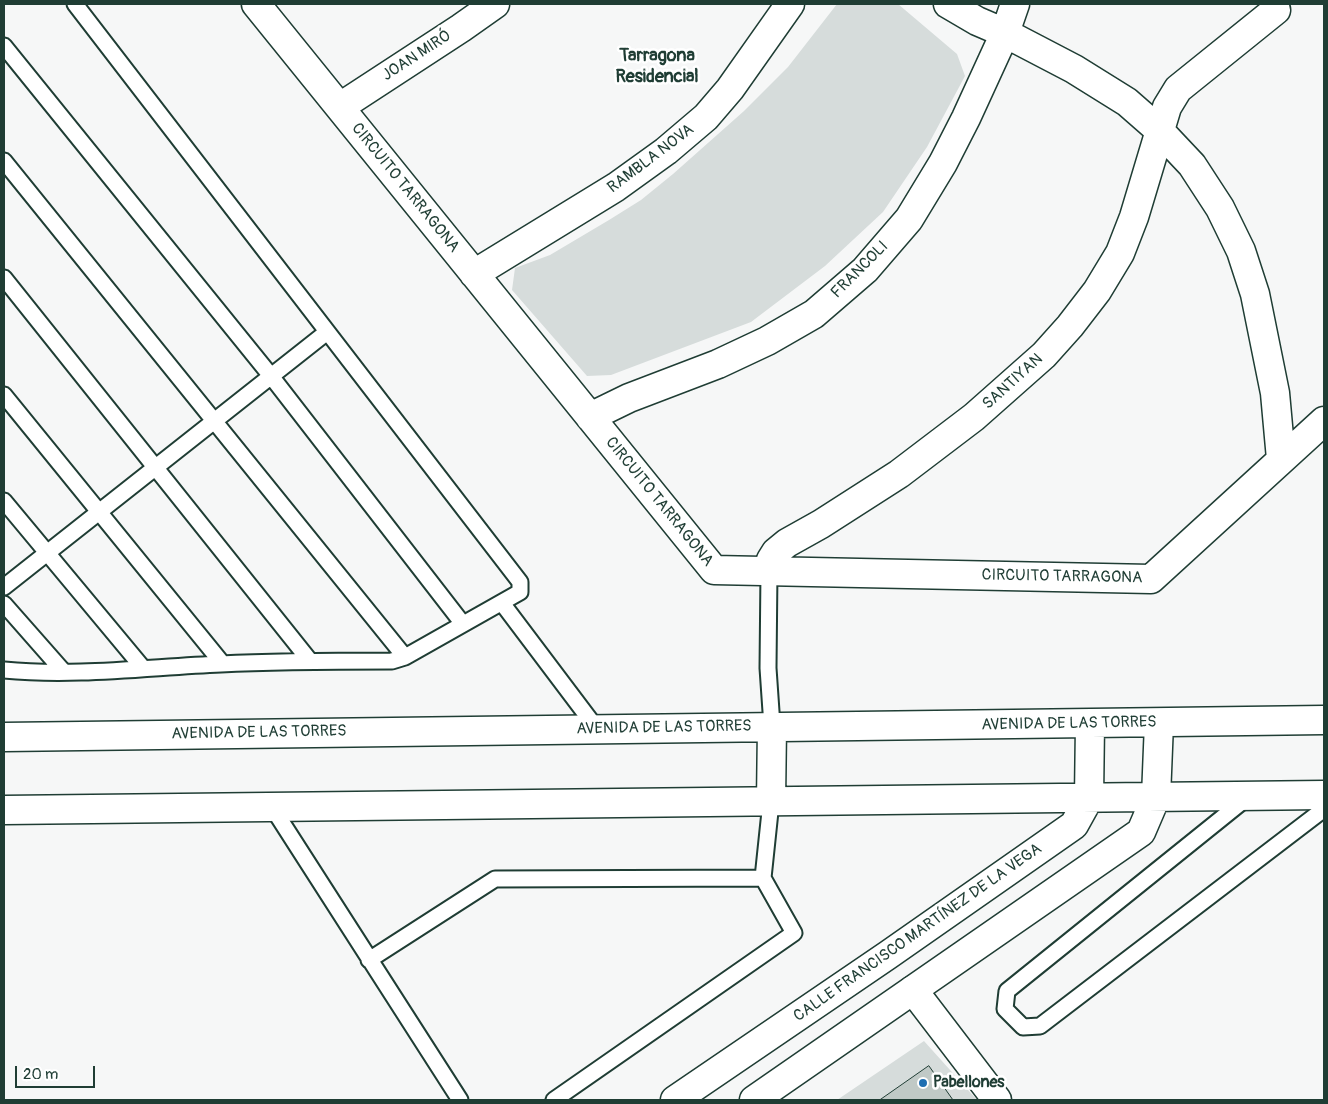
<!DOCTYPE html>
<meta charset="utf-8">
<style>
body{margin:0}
#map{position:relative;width:1328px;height:1104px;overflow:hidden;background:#f6f7f7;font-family:Pangolin,sans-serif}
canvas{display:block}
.frame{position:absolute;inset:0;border:5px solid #1f3d34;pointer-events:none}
.scale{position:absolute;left:15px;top:1066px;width:80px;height:22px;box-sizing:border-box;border:2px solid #1f3d34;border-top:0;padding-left:6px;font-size:15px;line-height:18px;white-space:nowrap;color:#1f3d34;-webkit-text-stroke:4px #fff;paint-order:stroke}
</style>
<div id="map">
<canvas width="1328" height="1104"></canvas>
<div class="frame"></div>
<div class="scale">20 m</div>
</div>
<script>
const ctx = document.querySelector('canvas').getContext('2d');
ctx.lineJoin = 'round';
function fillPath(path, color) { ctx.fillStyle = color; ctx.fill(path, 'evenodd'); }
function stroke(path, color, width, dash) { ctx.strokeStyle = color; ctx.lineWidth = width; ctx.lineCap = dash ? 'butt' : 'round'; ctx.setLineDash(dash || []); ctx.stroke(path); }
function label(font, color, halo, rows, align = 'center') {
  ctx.font = font + ' Pangolin,sans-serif'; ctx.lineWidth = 5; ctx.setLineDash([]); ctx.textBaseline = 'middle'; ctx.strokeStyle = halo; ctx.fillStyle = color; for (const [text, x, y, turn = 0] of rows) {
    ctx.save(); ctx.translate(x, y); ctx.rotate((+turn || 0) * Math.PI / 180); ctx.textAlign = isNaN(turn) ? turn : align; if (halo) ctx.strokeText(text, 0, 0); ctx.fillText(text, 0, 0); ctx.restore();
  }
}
const green = new Path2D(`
 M837 4H898L957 54 965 76 927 147 883 212 825 266 751 322 611 375 587 376 512 290 515 268 550 255 609 220 641 200 673 174 744 111 788 67Z
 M924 1041 977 1100H837Z`);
const building = new Path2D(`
 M929 1066 953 1100H880Z`);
const lane = new Path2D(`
 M4 46 271 376 463 624
 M4 161 405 657
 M4 278 310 661
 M4 395 222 663
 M4 501 143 668
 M769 571 768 668 772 726
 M4 587 327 332
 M502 603 597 729
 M4 604 63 671
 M4 670C75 677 150 667 221 664 278 661 335 661 392 661L405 657 520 592V582L75 4
 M1248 797 1007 991 1005 1009 1023 1027 1040 1026 1324 809
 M272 807 460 1100
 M369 960 495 879 763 878
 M554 1100 794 933 763 878 771 802`);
const street = new Path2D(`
 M256 4 714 570 1151 579 1324 421
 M948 4 977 21 1005 33 1074 69 1127 102 1159 130 1192 165 1220 208 1241 251 1255 294 1275 393 1281 459
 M340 107 461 28 495 4
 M474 274 616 187 666 151 706 117 730 89 790 4
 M590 417 629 398 718 364 767 341 814 314 865 270 909 219 943 163 966 118 1005 33 1015 4
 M769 571 771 560 776 552 787 543 821 524 899 474 974 417 1044 355 1070 326 1097 291 1120 253 1134 217 1167 107 1178 89 1276 10
 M913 990 997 1100`);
const secondary = new Path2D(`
 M4 737 1324 720
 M771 802 772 726
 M4 810 1324 795
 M675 1100 888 955 1074 825 1089 798 1090 724
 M754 1100 1141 832 1156 797 1159 723`);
const markers = [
 [923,1083,5,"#1f6fb2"]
];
const streetNames = [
 ["JOAN MIRÓ",417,56,-33],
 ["RAMBLA NOVA",651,159,-37],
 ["CIRCUITO TARRAGONA",405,188,51],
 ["FRANCOLI",860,270,-45],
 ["SANTIYAN",1013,382,-42],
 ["CIRCUITO TARRAGONA",659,502,51],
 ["CIRCUITO TARRAGONA",1062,577,1],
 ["AVENIDA DE LAS TORRES",1069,724,-1],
 ["AVENIDA DE LAS TORRES",664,728,-1],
 ["AVENIDA DE LAS TORRES",259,733,-1],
 ["CALLE FRANCISCO MARTÍNEZ DE LA VEGA",918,933,-35]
];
const poiNames = [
 ["Pabellones",933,1083]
];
const neighbourhoodNames = [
 ["Tarragona",657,56],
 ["Residencial",657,77]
];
fillPath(green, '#d6dcdb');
fillPath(building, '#c0c9c6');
stroke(building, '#1f3d34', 1);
stroke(lane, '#1f3d34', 19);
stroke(street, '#1f3d34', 31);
stroke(secondary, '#1f3d34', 31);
stroke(lane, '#fff', 15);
stroke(street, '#fff', 28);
stroke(secondary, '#fff', 28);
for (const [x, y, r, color] of markers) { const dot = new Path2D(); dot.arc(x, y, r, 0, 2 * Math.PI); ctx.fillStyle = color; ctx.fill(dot); stroke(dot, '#fff', 2); }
label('16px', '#1f3d34', '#fff', streetNames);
label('bold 16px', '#1f3d34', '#fff', poiNames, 'left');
label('bold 18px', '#1f3d34', '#fff', neighbourhoodNames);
</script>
